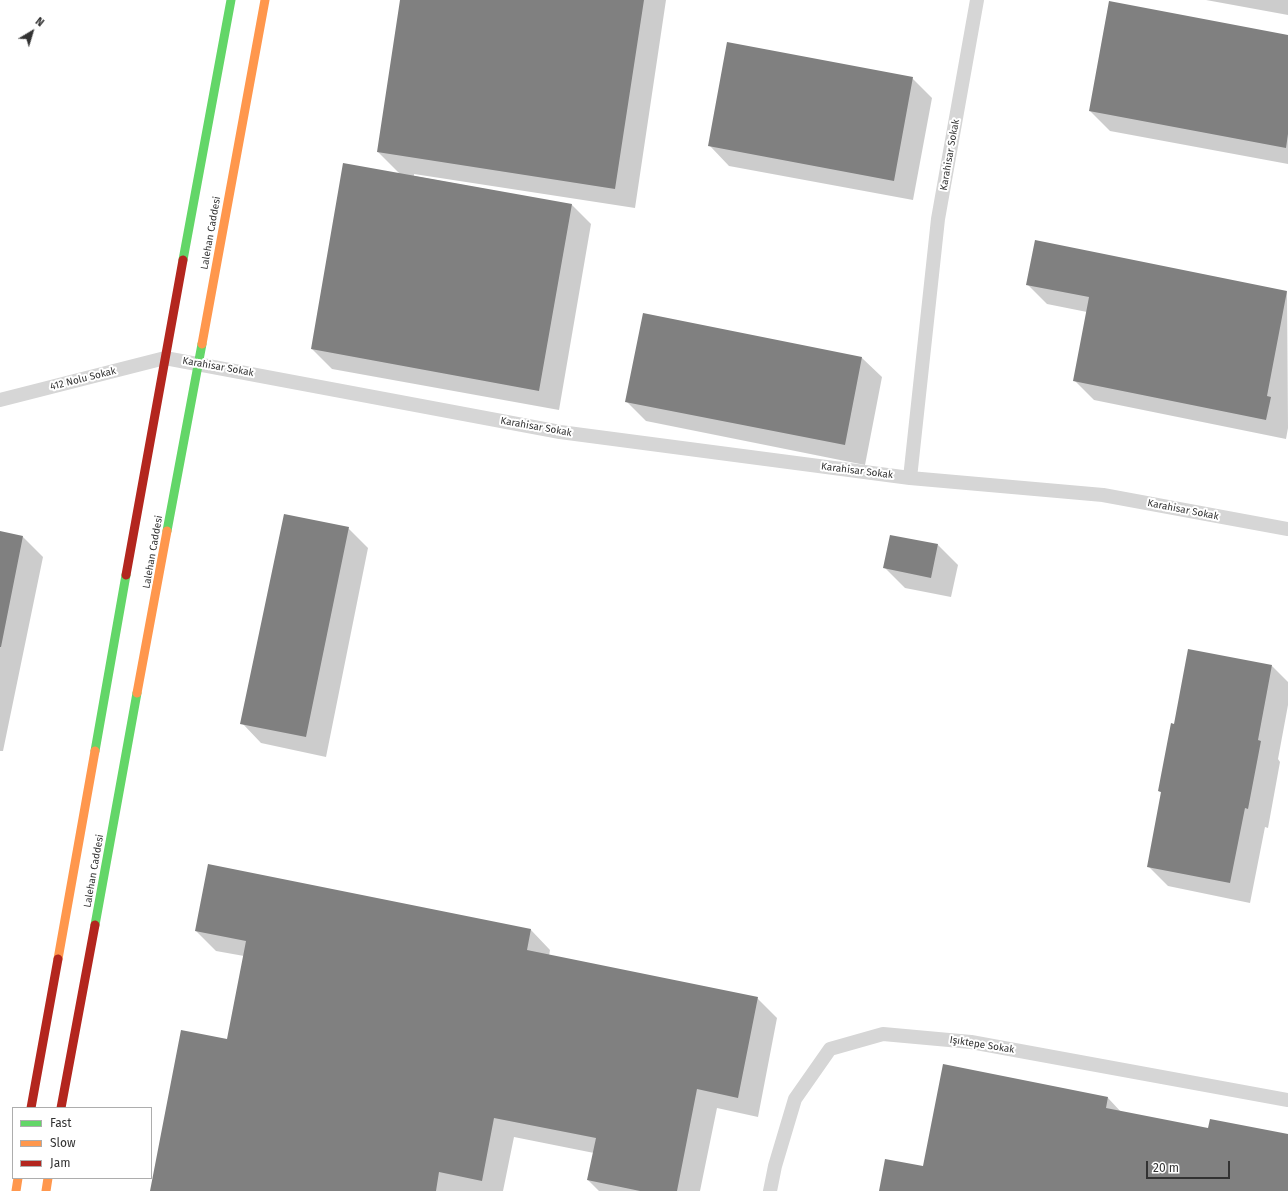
<!DOCTYPE html>
<meta charset="utf-8">
<style>
body{margin:0}
#map{position:relative;width:1288px;height:1191px;overflow:hidden;background:#fff;font-family:"Fira Sans",sans-serif}
canvas{display:block}
.legend{position:absolute;left:12px;top:1107px;width:140px;height:72px;box-sizing:border-box;background:#fff;border:1px solid #adadad;margin:0;padding:5px 7px;list-style:none;font-size:12px;color:#323232}
.legend li{display:flex;align-items:center;gap:8px;height:20px}
.legend b{width:20px;border:1px solid #adadad}
.north{position:absolute;left:12px;top:12px;width:40px;height:40px;-webkit-text-stroke:3px #fff;paint-order:stroke;rotate:38deg;font-size:11px;font-weight:700;line-height:16px;text-align:center;color:#323232}
.north::after{content:'';display:block;margin:auto;width:14px;height:18px;background:#323232;clip-path:polygon(50% 0,100% 100%,50% 72%,0 100%)}
.scale{position:absolute;left:1146px;top:1161px;width:84px;height:18px;box-sizing:border-box;border:2px solid #323232;border-top:0;padding-left:5px;font-size:12px;line-height:14px;white-space:nowrap;color:#323232;-webkit-text-stroke:3px #fff;paint-order:stroke}
</style>
<div id="map">
<canvas width="1288" height="1191"></canvas>
<ul class="legend">
<li><b style="height:5px;background:#63d668"></b>Fast</li>
<li><b style="height:5px;background:#ff974d"></b>Slow</li>
<li><b style="height:5px;background:#b3261e"></b>Jam</li>
</ul>
<div class="north">N</div>
<div class="scale">20 m</div>
</div>
<script>
const ctx = document.querySelector('canvas').getContext('2d');
ctx.lineJoin = 'round';
function fillPath(path, color) { ctx.fillStyle = color; ctx.fill(path, 'evenodd'); }
function stroke(path, color, width, dash) { ctx.strokeStyle = color; ctx.lineWidth = width; ctx.lineCap = dash ? 'butt' : 'round'; ctx.setLineDash(dash || []); ctx.stroke(path); }
function label(font, color, halo, rows, align = 'center') {
  ctx.font = font + ' "Fira Sans",sans-serif'; ctx.lineWidth = 4; ctx.setLineDash([]); ctx.textBaseline = 'middle'; ctx.strokeStyle = halo; ctx.fillStyle = color; for (const [text, x, y, turn = 0] of rows) {
    ctx.save(); ctx.translate(x, y); ctx.rotate((+turn || 0) * Math.PI / 180); ctx.textAlign = isNaN(turn) ? turn : align; if (halo) ctx.strokeText(text, 0, 0); ctx.fillText(text, 0, 0); ctx.restore();
  }
}
const shadow = new Path2D(`
 M401 0H666L635 208 414 174V176L572 205 591 224 559 410 332 369 312 349 400 174 378 152Z
 M1206 0H1288V15Z
 M1288 36V164L1110 131 1090 111Z
 M912 78 932 98 913 200 729 166 710 146Z
 M1027 284 1287 292 1288 428 1286 439 1094 400 1074 380 1087 312 1047 304Z
 M862 358 882 377 865 465 646 421 626 401Z
 M348 528 368 548 326 757 261 743 242 723Z
 M0 532 23 537 43 557 3 751H0Z
 M938 545 958 565 951 597 905 588 885 568Z
 M1272 666 1288 682V705L1278 759 1280 762 1268 828 1265 827 1250 903 1168 886 1148 866 1162 793 1159 791 1175 725Z
 M531 930 550 950 549 956 757 998 777 1018 758 1117 717 1108 700 1191H599L588 1180 594 1153 514 1137 503 1191H151L228 1041 244 956 216 951 196 931Z
 M1108 1098 1122 1113 1209 1130 1288 1135V1191H880L924 1168Z`);
const building = new Path2D(`
 M400 0H644L615 189 377 152Z
 M1109 1 1288 35V134L1286 148 1089 111Z
 M727 42 913 77 894 181 708 146Z
 M343 163 572 204 539 391 311 349Z
 M1035 240 1287 291 1267 396 1271 397 1266 420 1073 381 1089 297 1026 285Z
 M643 313 862 357 845 445 625 402Z
 M284 514 349 527 306 737 240 724Z
 M0 531 23 536 1 647H0Z
 M890 535 938 544 931 578 883 568Z
 M1188 649 1272 665 1258 740 1261 741 1248 809 1245 808 1230 883 1147 867 1161 792 1158 791 1171 723 1174 724Z
 M208 864 531 929 527 950 758 997 738 1098 697 1089 677 1191H640L587 1180 596 1138 494 1118 482 1181 439 1172 436 1191H150L181 1030 227 1039 246 941 195 931Z
 M943 1064 1108 1097 1106 1108 1208 1128 1210 1119 1288 1134V1191H879L885 1159 923 1166Z`);
const lane = new Path2D(`
 M0 400 165 358 560 432 910 478 1103 495 1288 529
 M910 478 938 219 977 0
 M770 1191 775 1166 795 1099 830 1049 883 1034 971 1042 1288 1100`);
const fast = new Path2D(`
 M183 260 231 0
 M167 531 202 344
 M95 751 126 575
 M95 925 137 693`);
const slow = new Path2D(`
 M202 344 265 0
 M137 693 167 531
 M58 959 95 751
 M16 1191 18 1178
 M46 1191 48 1178`);
const jam = new Path2D(`
 M126 575 183 260
 M31 1108 58 959
 M61 1108 95 925`);
const streetNames = [
 ["Karahisar Sokak",950,155,-80],
 ["Lalehan Caddesi",211,233,-80],
 ["Karahisar Sokak",218,367,10],
 ["412 Nolu Sokak",83,379,-14],
 ["Karahisar Sokak",536,427,10],
 ["Karahisar Sokak",857,471,7],
 ["Karahisar Sokak",1183,510,11],
 ["Lalehan Caddesi",153,552,-80],
 ["Lalehan Caddesi",94,871,-80],
 ["Işıktepe Sokak",982,1045,9]
];
fillPath(shadow, '#0003');
fillPath(building, '#808080');
stroke(lane, '#d6d6d6', 14);
stroke(fast, '#63d668', 9);
stroke(slow, '#ff974d', 9);
stroke(jam, '#b3261e', 9);
label('10px', '#323232', '#fff', streetNames);
</script>
